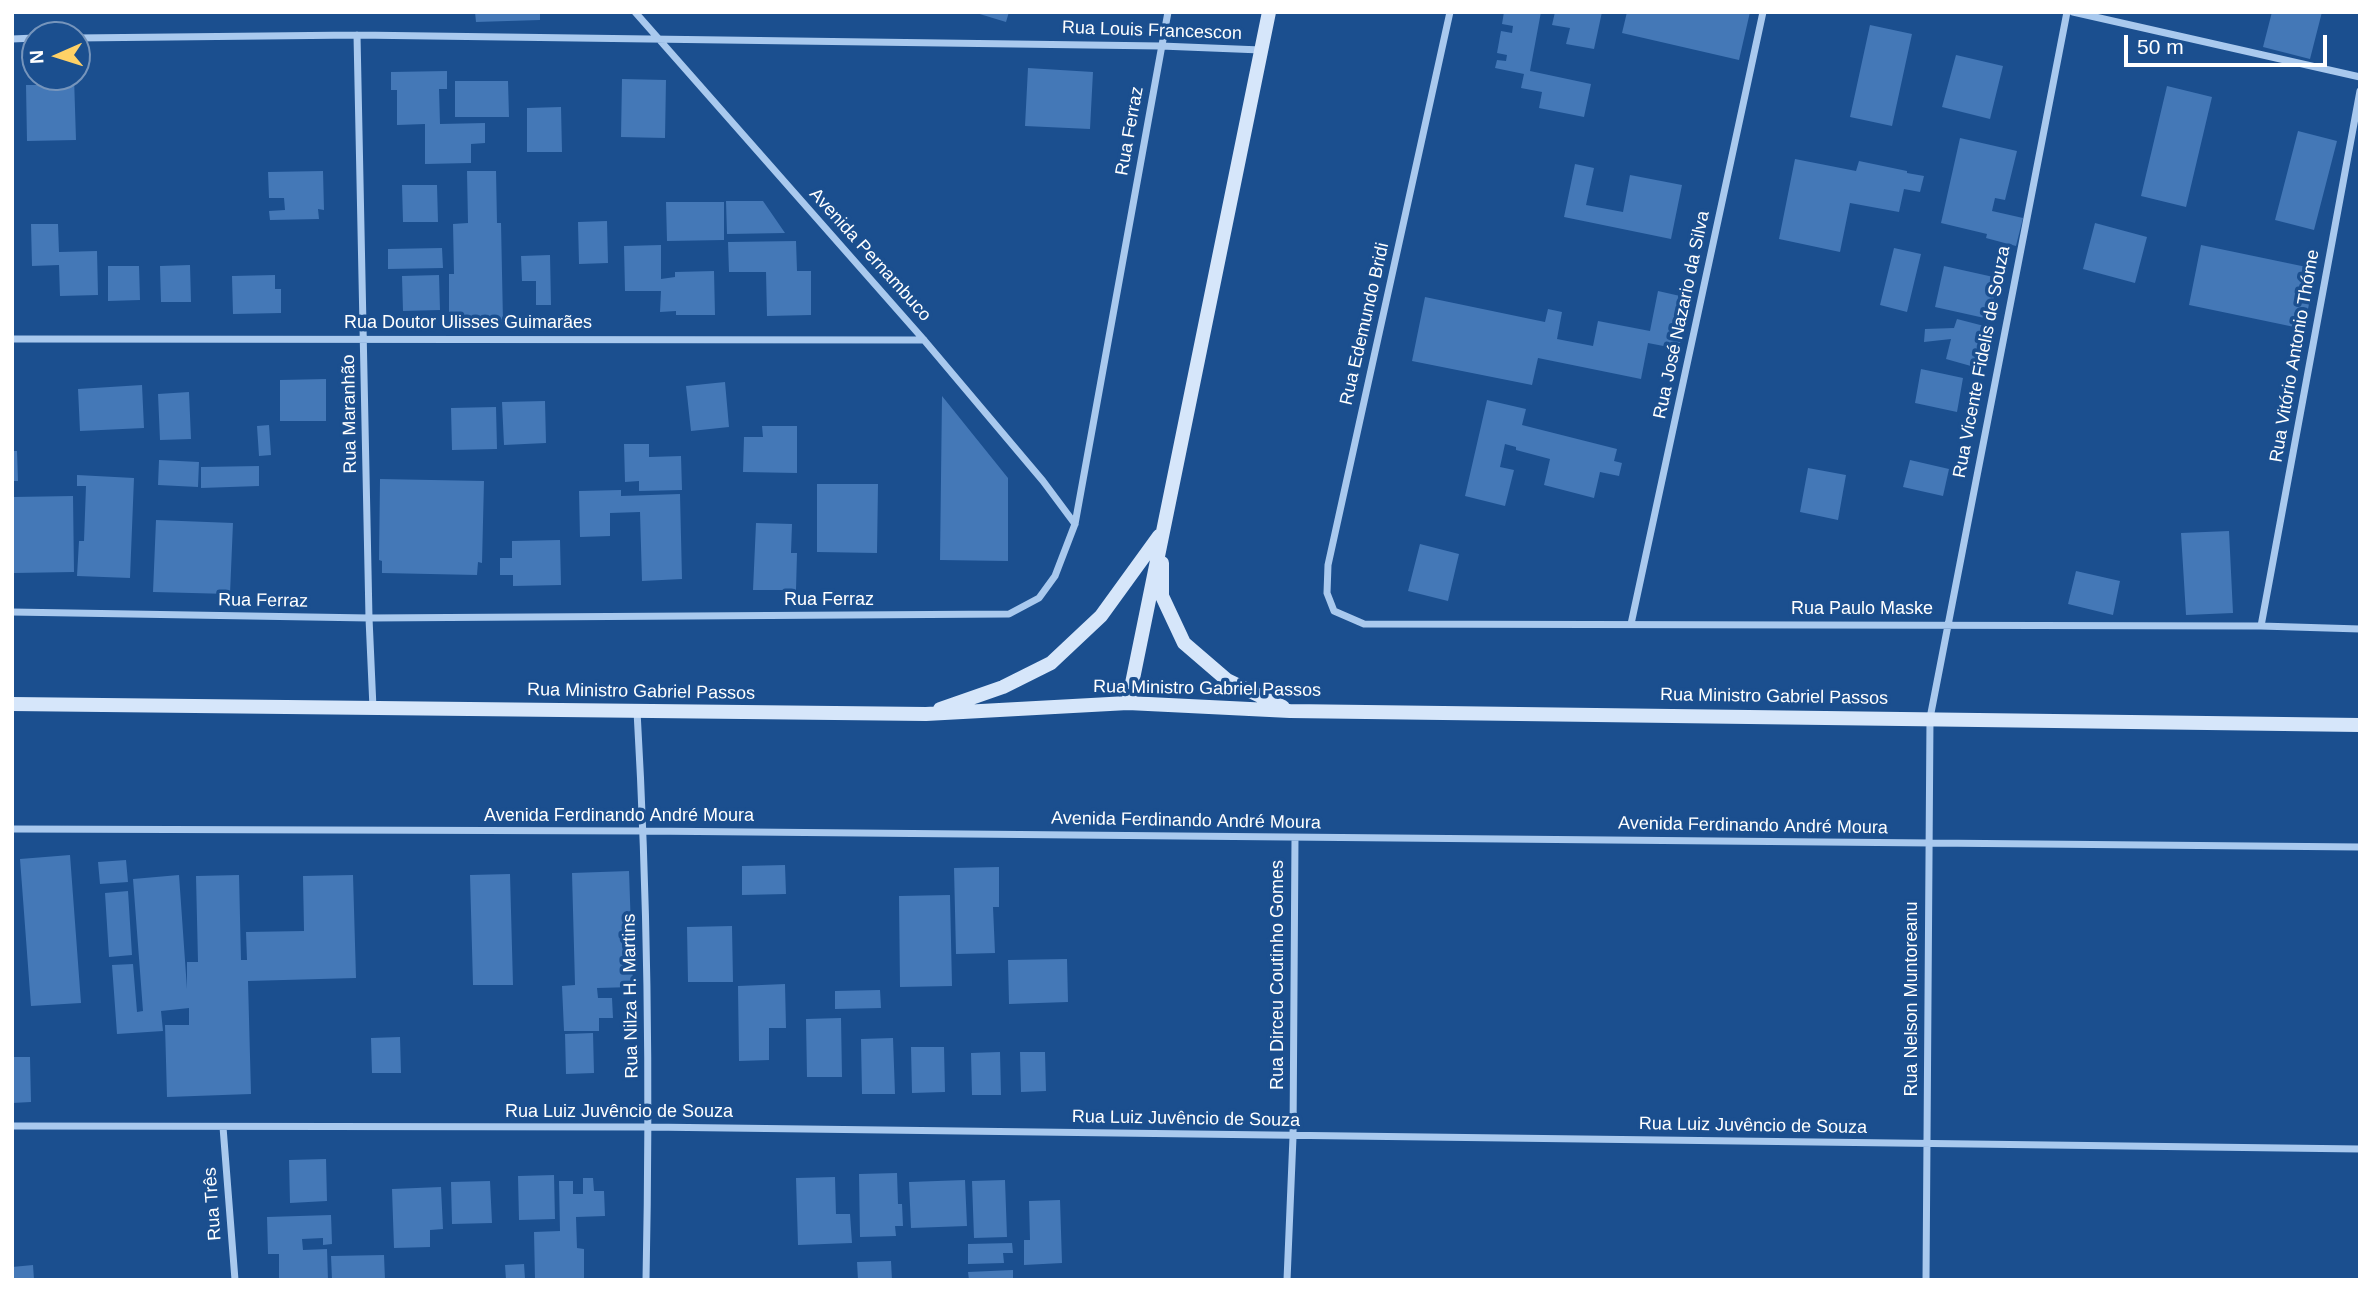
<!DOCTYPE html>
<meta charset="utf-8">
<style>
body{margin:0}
#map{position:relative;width:2372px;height:1292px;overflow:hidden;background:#1b4f8f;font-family:Arial,sans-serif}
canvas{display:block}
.frame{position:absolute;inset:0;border:14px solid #fff;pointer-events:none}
.north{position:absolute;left:21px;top:21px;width:70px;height:70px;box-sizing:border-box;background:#1b4f8f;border:2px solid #7695bc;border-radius:50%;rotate:267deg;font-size:19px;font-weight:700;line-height:28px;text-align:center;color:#fff}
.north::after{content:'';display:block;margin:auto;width:24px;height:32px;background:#ffd166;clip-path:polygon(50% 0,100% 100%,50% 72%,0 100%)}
.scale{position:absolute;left:2124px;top:35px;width:203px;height:32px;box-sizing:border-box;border:4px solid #fff;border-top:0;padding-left:9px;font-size:21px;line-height:24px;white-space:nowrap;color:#fff;-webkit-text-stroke:5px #1b4f8f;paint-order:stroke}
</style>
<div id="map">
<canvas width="2372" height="1292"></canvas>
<div class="frame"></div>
<div class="north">N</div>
<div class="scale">50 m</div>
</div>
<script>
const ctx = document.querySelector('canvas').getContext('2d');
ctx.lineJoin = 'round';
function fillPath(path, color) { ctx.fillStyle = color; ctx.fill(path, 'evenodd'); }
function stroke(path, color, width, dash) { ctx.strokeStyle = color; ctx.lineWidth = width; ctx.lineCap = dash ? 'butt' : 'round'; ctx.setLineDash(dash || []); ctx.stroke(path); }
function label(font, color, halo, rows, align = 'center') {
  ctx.font = font + ' Arial,sans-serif'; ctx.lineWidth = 7; ctx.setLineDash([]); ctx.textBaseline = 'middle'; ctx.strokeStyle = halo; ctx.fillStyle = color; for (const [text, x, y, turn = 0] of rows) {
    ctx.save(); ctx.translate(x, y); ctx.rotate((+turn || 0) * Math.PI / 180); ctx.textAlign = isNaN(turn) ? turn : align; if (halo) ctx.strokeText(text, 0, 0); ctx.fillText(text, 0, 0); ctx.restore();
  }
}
const building = new Path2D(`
 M475 12H540V20L476 22Z
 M973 12H1009L1006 22Z
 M1504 12H1541L1530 71 1591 84 1584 117 1539 108 1542 92 1521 88 1524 74 1495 68 1497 60 1506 61 1507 55 1497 53 1501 31 1512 33 1513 26 1502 24Z
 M1555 12H1602L1594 49 1566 44 1570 28 1552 25Z
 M1627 12H1750L1739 60 1622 33Z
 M2272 12H2322L2310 59 2263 47Z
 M1870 25 1912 34 1892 126 1850 117Z
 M1956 55 2003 66 1990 119 1942 107Z
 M1028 68 1093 72 1090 129 1025 126Z
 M447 71V89H439L440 124 485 123V143L471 144V163L425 164V124L397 125V90H391V72Z
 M46 77H74L76 140 27 141 26 85H47Z
 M622 79 666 80 665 138 621 137Z
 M455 81H508L509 117H455Z
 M2167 86 2212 97 2186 207 2141 196Z
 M561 107 562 152H527V108Z
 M2298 131 2337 141 2314 230 2275 220Z
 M1960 138 2017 151 2005 200 1995 198 1992 211 2023 218 2016 246 1986 238 1987 234 1941 223Z
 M1795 159 1856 171 1859 161 1907 171V173L1924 176 1920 192 1904 189 1899 212 1850 203 1840 252 1779 239Z
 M1575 164 1594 168 1586 205 1623 212 1630 175 1682 185 1671 239 1564 217Z
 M323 171 324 210 318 209 319 219 270 220 269 211 285 210 284 198H269L268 172Z
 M467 171H496L497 223H501L503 322 449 323V274H454L453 224 468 223Z
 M402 185H437L438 222H403Z
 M726 201H763L785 233 727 234Z
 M666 202H724V240L667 241Z
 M607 221 608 263 579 264 578 222Z
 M2095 223 2147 237 2135 283 2083 269Z
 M31 224H58L59 252 97 251 98 295 60 296 59 265 32 266Z
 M796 241 797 271H811V315L767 316 766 272H729L728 242Z
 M661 245V279L675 277V272L714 271 715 315H676V311L660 312 661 291H625L624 246Z
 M2201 245 2316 269 2304 329 2189 305Z
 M442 248 443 268 388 269V249Z
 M1894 248 1921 254 1907 312 1880 305Z
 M550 255 551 305H536V281H522L521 256Z
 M190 265 191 302H161L160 266Z
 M108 266H139L140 300 108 301Z
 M1944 266 1998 278 1989 319 1935 307Z
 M275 275V289H281V313L233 314 232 276Z
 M439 275 440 310 403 311 402 276Z
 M1658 291 1689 298 1679 349 1648 343 1641 379 1538 358 1532 385 1412 361 1425 297 1545 322 1548 309 1562 312 1557 339 1593 346 1598 321 1650 331Z
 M1957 319 1988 327 1978 368 1946 359 1951 339 1924 342 1925 329 1954 328Z
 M1921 369 1963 378 1957 412 1915 403Z
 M326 379V421H280V380Z
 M725 382 729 427 691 431 686 386Z
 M142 385 144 428 80 431 78 389Z
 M189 392 191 439 160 440 158 394Z
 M942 396 1008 478V561L940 560Z
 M1487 400 1526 409 1522 425 1617 449 1614 461 1622 463 1619 476 1600 472 1594 498 1544 485 1550 459 1516 450V447L1505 444 1500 467 1514 470 1505 506 1465 496Z
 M545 401 546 443 504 445 502 402Z
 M496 407 497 449 452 450 451 408Z
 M269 425 271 455 259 456 257 426Z
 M762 426H797V473L743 472 744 437H763Z
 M624 444H649V457L681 456 682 490 639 491V481L625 482Z
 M12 451H17L18 481H12Z
 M159 460 199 462 198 487 158 485Z
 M1910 460 1949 469 1943 496 1903 487Z
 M259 466V486L201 488V467Z
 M1808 468 1846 475 1838 520 1800 512Z
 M77 475 134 478 130 578 77 576 79 541H84L86 486H77Z
 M380 479 484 481 482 563 478 562 477 575 382 573V561L379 560Z
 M817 484H878L877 553 817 552Z
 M621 490V496L680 494 682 579 642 581 640 512 610 513V536L580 537 579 491Z
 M73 496 74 572 14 573 13 497Z
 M156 520 233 523 230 594 153 592Z
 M756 523 792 524 791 553H797L796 590H753Z
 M2229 531 2233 613 2186 615 2181 533Z
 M560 540 561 585 513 586V575H500V558H512V541Z
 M1420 544 1459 554 1448 601 1408 591Z
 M2076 571 2120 581 2113 615 2068 604Z
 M70 855 81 1003 31 1006 20 859Z
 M126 860 128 882 100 884 98 862Z
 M785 865 786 894 742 895V866Z
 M999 867V907H993L995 953 956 954 954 868Z
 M629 871 633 987 597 988 598 998H612L613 1018H599V1031H564L562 986 575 985 572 873Z
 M510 874 513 985H473L470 875Z
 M179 875 187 989V962H198L196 876 239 875 241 960H247L246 932 304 931 303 876 353 875 356 978 248 981 251 1094 167 1097 165 1025H189V1008L161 1011 163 1031 117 1034 112 965 133 964 137 1012 143 1011 133 879Z
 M128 891 132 955 109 957 105 893Z
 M950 895 952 986 900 987 899 896Z
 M732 926 733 982H688L687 927Z
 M1067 959 1068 1002 1009 1004 1008 960Z
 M785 984 786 1028H769V1060L739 1061 738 986Z
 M880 990 881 1008 835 1009V991Z
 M841 1018 842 1077H807L806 1019Z
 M593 1033 594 1073 566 1074 565 1034Z
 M400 1037 401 1073H372L371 1038Z
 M893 1038 895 1094H862L861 1039Z
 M911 1047H944L945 1092 912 1093Z
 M1000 1052 1001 1095H972L971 1053Z
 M1020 1052H1045L1046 1091 1021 1092Z
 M12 1057H30L31 1102 12 1103Z
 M326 1159 327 1201 290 1203 289 1160Z
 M897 1173 898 1204H902L903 1226H895L896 1236 860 1237 859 1174Z
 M554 1175 555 1219 519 1220 518 1176Z
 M835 1177 836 1214H850L852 1243 798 1245 796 1178Z
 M583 1178H593L594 1191H604L605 1216 576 1217 577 1248 584 1249V1280H535L534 1232 560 1231 559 1181H573V1194H583Z
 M965 1180 967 1226 911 1228 909 1182Z
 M1005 1180 1007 1237 974 1238 972 1181Z
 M490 1181 492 1223 452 1224 451 1182Z
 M441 1187 443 1229 430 1230V1247L394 1248 392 1189Z
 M1060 1200 1062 1263 1024 1265V1240H1030L1029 1201Z
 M331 1215 332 1244 323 1245V1238L302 1239 303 1250 327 1249 328 1280H279V1254H268L267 1217Z
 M1012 1243 1013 1253H1003L1004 1263 968 1264V1244Z
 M384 1255 385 1280H332L331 1256Z
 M891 1261 892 1280H858L857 1262Z
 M524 1264 525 1279 506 1280 505 1265Z
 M33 1265 34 1280H12V1267Z
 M1013 1270V1280H969L968 1272Z`);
const street = new Path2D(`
 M635 12 924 340 1043 481 1075 524
 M1450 12 1328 565 1327 593 1334 611 1364 624 2261 626 2360 629
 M2073 12 2360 77
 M357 35 369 618 373 708
 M77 38 357 35 1161 46 1261 50
 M12 39 35 38
 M12 339 924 340
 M12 612 369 618 1009 614 1039 598 1055 576 1075 524 1168 12
 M1631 624 1763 12
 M2261 626 2360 91
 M637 711C648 901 650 1090 646 1280
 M12 829 644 831 2360 847
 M12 1126 649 1127 2360 1149
 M223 1127 235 1280
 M1287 1280 1293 1137 1295 838
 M1926 1280 1930 718 2067 12`);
const secondary = new Path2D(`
 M1162 563V596L1184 643 1227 680 1283 707
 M1128 703 1269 12
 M12 704 926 714 1128 703 1290 711 2360 725
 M940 709 1003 687 1051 663 1101 616 1159 536`);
const streetNames = [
 ["Rua Louis Francescon",1152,31,2],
 ["Rua Ferraz",1130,131,-80],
 ["Avenida Pernambuco",870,255,48],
 ["Rua José Nazario da Silva",1682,315,-78],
 ["Rua Doutor Ulisses Guimarães",468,323],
 ["Rua Edemundo Bridi",1365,324,-77],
 ["Rua Vitório Antonio Thóme",2295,356,-80],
 ["Rua Vicente Fidelis de Souza",1982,362,-79],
 ["Rua Maranhão",350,414,-91],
 ["Rua Ferraz",829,600],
 ["Rua Ferraz",263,601,1],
 ["Rua Paulo Maske",1862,609],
 ["Rua Ministro Gabriel Passos",1207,689,1],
 ["Rua Ministro Gabriel Passos",641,692,1],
 ["Rua Ministro Gabriel Passos",1774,697,1],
 ["Avenida Ferdinando André Moura",619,816],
 ["Avenida Ferdinando André Moura",1186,821,1],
 ["Avenida Ferdinando André Moura",1753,826,1],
 ["Rua Dirceu Coutinho Gomes",1278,975,-90],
 ["Rua Nilza H. Martins",631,996,-91],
 ["Rua Nelson Muntoreanu",1912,999,-90],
 ["Rua Luiz Juvêncio de Souza",619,1112],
 ["Rua Luiz Juvêncio de Souza",1186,1119,1],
 ["Rua Luiz Juvêncio de Souza",1753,1126,1],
 ["Rua Três",213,1204,-94]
];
fillPath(building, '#4478b7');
stroke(street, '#a9c9ee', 7);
stroke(secondary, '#d6e6fa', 14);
label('18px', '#fff', '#1b4f8f', streetNames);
</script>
